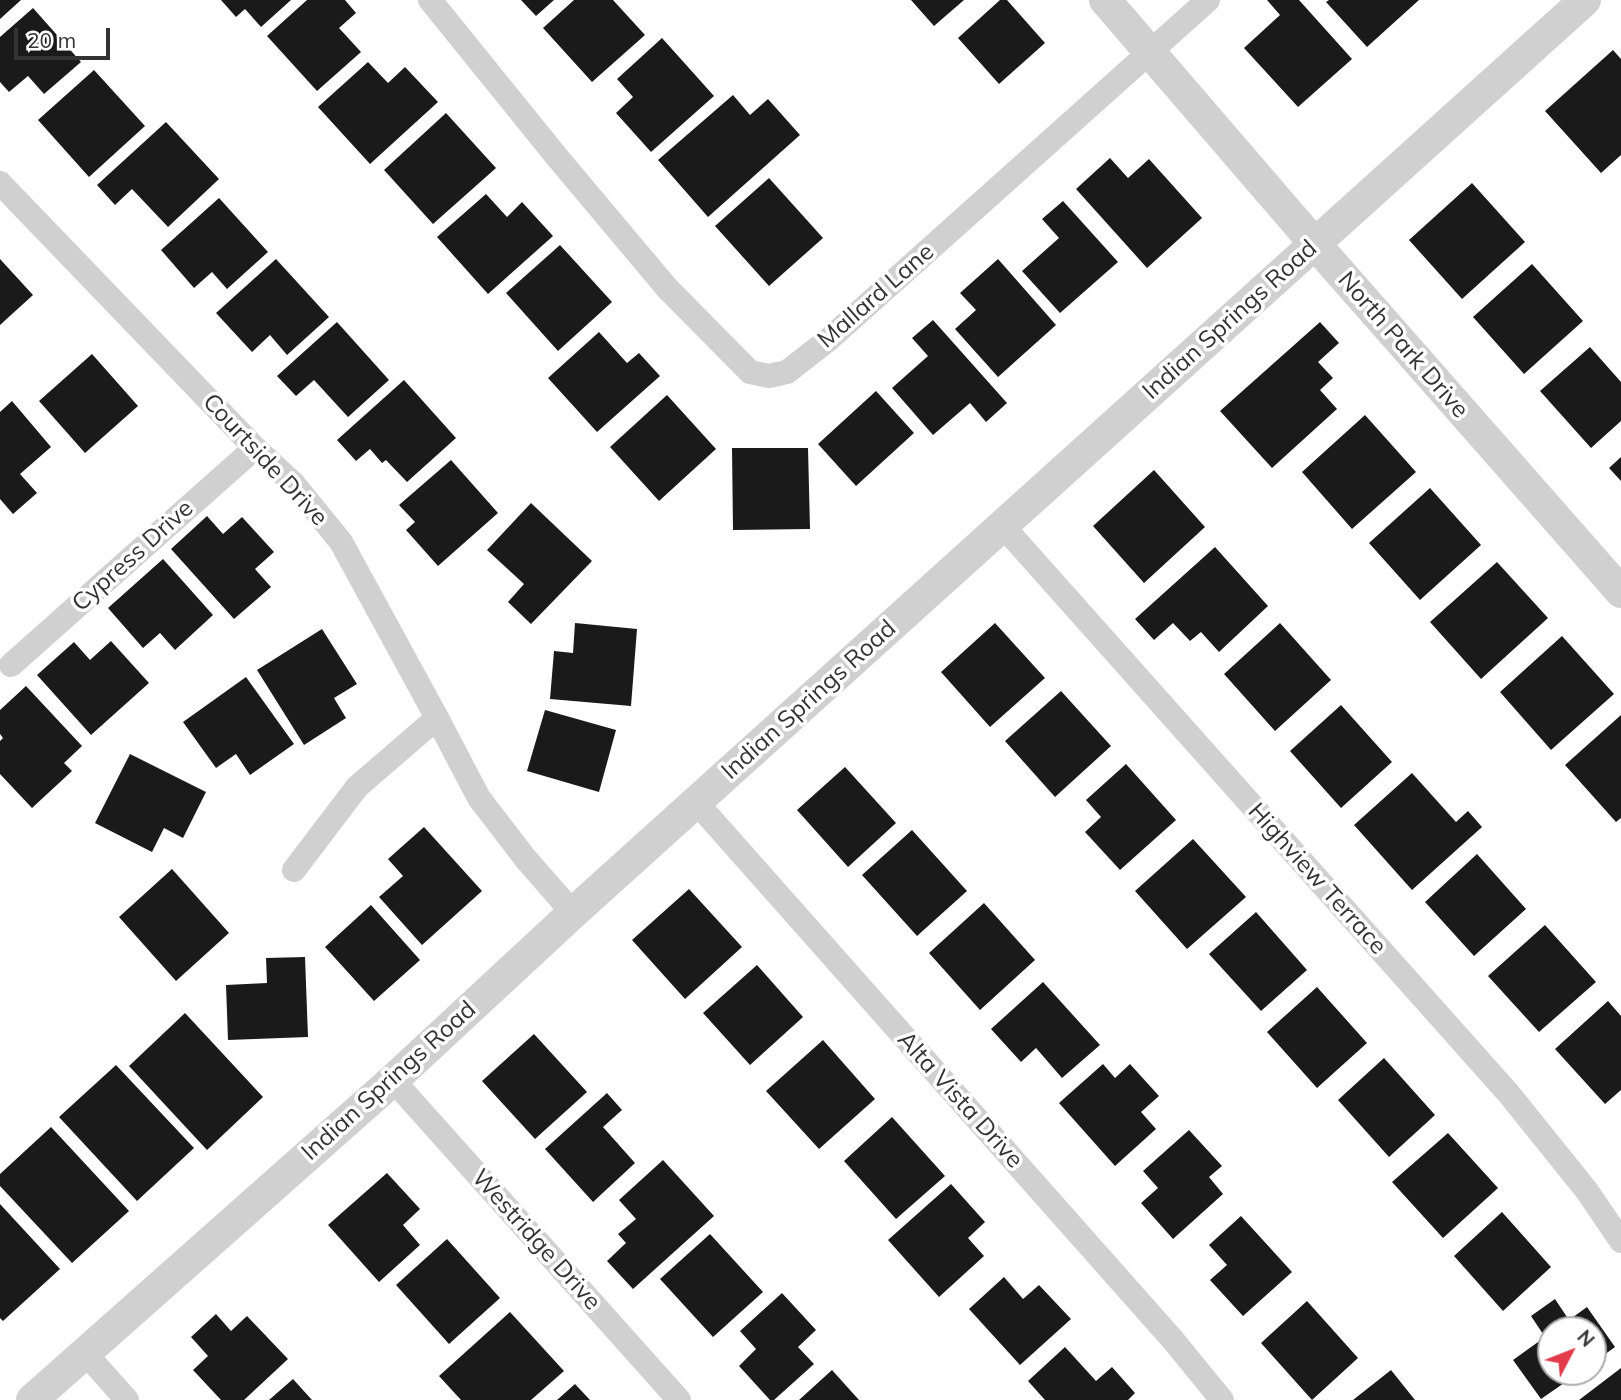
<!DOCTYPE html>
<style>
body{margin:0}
#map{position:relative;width:1621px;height:1400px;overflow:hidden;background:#fff;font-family:Mulish,sans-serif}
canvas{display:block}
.north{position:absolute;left:1537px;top:1316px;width:70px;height:70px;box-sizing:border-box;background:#fff;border:2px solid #adadad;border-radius:50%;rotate:48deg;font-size:19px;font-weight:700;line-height:28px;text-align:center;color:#333}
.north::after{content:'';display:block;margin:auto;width:24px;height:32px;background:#e23c4c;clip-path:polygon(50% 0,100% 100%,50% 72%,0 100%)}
.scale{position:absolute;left:14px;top:28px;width:96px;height:32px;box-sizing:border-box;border:4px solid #333;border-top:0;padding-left:9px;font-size:21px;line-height:24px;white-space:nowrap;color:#333;-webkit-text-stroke:5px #fff;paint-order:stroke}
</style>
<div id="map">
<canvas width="1621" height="1400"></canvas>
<div class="north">N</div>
<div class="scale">20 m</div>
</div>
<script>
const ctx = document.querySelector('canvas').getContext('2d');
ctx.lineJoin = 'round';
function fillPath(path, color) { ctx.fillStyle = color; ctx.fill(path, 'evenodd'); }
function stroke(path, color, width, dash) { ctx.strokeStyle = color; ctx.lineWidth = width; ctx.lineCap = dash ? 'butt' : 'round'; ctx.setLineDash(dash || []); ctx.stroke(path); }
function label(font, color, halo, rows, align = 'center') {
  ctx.font = font + ' Mulish,sans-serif'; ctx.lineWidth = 7; ctx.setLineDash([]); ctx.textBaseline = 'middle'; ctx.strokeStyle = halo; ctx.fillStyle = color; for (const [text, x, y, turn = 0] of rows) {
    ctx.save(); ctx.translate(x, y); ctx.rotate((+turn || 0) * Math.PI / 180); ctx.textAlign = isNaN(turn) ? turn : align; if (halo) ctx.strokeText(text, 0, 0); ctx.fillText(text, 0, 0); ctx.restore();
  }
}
const building = new Path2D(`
 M0 0H21L0 19Z
 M221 0H291L261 27 245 9 236 17Z
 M307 0H345L356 13 339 28 361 52 317 91 267 36Z
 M521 0H554L536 16Z
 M574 0H613L645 35 592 82 543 28Z
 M911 0H964L934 26Z
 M1000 0H1007L1045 43 999 84 958 38Z
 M1267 0H1299L1352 59 1298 107 1244 48 1280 15Z
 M1329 0H1419L1367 47 1326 2Z
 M33 8 81 62 44 94 28 76 9 92 0 82V37Z
 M662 38 714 96 651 152 616 113 633 97 617 79Z
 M1613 50 1621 59V155L1601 173 1545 111Z
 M368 62 388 83 405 67 438 102 370 164 318 107Z
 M94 70 145 126 89 177 38 120Z
 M733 95 750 115 768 99 800 135 708 217 658 160Z
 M446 113 496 168 433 224 384 170Z
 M166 122 219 179 168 227 132 189 115 205 97 185Z
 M1110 158 1128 178 1149 159 1202 218 1147 268 1076 189Z
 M769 178 823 238 769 286 715 226Z
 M1472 183 1525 242 1462 299 1409 240Z
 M486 194 507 217 522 202 553 236 488 294 437 237Z
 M219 198 268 252 227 289 212 272 194 288 161 250Z
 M1063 201 1118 262 1060 313 1022 271 1059 238 1042 219Z
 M560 245 612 302 558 351 506 293Z
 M0 259 33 295 0 325Z
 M276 259 329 317 287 355 270 335 252 352 216 313Z
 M998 259 1056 325 998 377 955 329 976 310 960 293Z
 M1532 264 1583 321 1524 374 1473 317Z
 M933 320 1007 403 986 422 970 403 933 435 892 388 928 356 912 338Z
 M337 322 389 380 348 417 314 380 296 396 277 376Z
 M1320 322 1339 343 1318 362 1333 378 1320 390 1337 409 1272 468 1220 411Z
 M599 332 627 363 639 353 660 376 597 432 548 378Z
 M1590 347 1621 382V421L1591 448 1540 391Z
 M92 354 138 406 85 453 39 401Z
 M404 380 456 438 407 482 386 460 382 463 370 449 356 461 337 440Z
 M876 391 914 433 856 486 818 444Z
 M667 395 716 449 659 501 610 447Z
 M12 401 51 447 20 474 37 493 13 514 0 499V412Z
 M1365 415 1416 472 1352 529 1302 472Z
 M732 448H808L810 529 733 530Z
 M1621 457V481L1609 468Z
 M451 460 498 513 438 566 406 530 415 522 399 505Z
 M1154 470 1205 527 1144 583 1093 526Z
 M1430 488 1481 545 1420 600 1369 543Z
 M531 503 592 561 531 624 508 602 524 584 487 550Z
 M207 516 223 534 242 517 274 552 255 569 271 587 234 619 171 549Z
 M1215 547 1268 606 1219 652 1201 632 1190 641 1173 623 1154 640 1135 619Z
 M163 559 213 615 175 650 160 633 143 648 108 608Z
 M1497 562 1548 618 1481 679 1430 622Z
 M575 623 637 629 631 706 550 699 554 651 573 653Z
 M995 623 1045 678 990 727 941 672Z
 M1280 623 1331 680 1275 731 1224 674Z
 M322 629 357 684 334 698 346 718 304 745 257 670Z
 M1562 636 1614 694 1551 750 1500 692Z
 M111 641 149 683 91 735 37 675 74 642 90 660Z
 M246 677 294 744 250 775 236 754 216 768 183 722Z
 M26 686 82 746 64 763 72 771 32 808 0 774V741L3 738 0 734V710Z
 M1061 691 1111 746 1055 797 1005 741Z
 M1341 705 1392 762 1341 808 1290 751Z
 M545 710 616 730 599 792 527 771Z
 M1621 715V818L1616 822 1565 765Z
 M130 754 206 792 183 838 164 828 152 852 95 823Z
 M1126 764 1176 820 1120 870 1085 832 1101 817 1086 800Z
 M845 767 896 823 848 867 797 810Z
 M1412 773 1456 822 1468 811 1482 827 1412 890 1354 825Z
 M424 827 482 891 422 945 379 897 403 876 388 859Z
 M912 830 967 891 917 936 862 875Z
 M1193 839 1246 897 1187 949 1135 891Z
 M1477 854 1526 909 1474 956 1425 902Z
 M172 869 229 933 176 981 119 917Z
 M689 889 742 947 685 999 632 940Z
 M984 903 1035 960 980 1010 929 953Z
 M371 905 420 960 374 1001 325 947Z
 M1256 912 1307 970 1261 1011 1209 954Z
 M1545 925 1596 982 1539 1032 1488 976Z
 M305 957 308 1037 228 1040 226 985 267 983 266 958Z
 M757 965 803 1017 750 1065 703 1013Z
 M1043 982 1100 1045 1062 1078 1036 1048 1021 1062 991 1029Z
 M1317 987 1367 1043 1317 1088 1267 1032Z
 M1608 1001 1621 1016V1090L1605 1104 1555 1049Z
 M185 1013 263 1097 207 1150 129 1066Z
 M534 1034 587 1092 535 1139 482 1081Z
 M823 1040 875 1099 819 1149 766 1091Z
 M1384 1058 1435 1115 1389 1157 1338 1100Z
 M1103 1064 1115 1078 1130 1064 1159 1096 1141 1112 1156 1129 1115 1166 1059 1103Z
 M116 1065 194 1148 137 1201 59 1117Z
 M607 1093 622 1110 603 1127 635 1163 593 1202 545 1149Z
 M892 1117 945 1176 896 1219 844 1161Z
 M51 1127 129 1211 72 1263 0 1186V1174Z
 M1189 1130 1222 1166 1209 1177 1223 1194 1173 1239 1141 1203 1158 1188 1143 1171Z
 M1448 1133 1498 1188 1443 1238 1392 1182Z
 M663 1160 714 1216 633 1289 607 1261 626 1243 618 1234 636 1219 619 1200Z
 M387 1173 420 1209 403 1225 420 1245 379 1282 328 1225Z
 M951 1184 985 1222 968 1238 984 1256 939 1297 888 1240Z
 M0 1204 60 1269 3 1321 0 1318Z
 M1502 1212 1551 1267 1503 1311 1454 1256Z
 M1241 1216 1292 1272 1243 1316 1210 1280 1227 1265 1209 1245Z
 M710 1234 763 1292 713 1337 660 1279Z
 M447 1239 500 1298 449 1344 396 1285Z
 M1004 1277 1023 1299 1039 1285 1071 1319 1020 1365 969 1309Z
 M782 1293 816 1330 798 1347 814 1364 774 1400H770L739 1366 756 1349 740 1331Z
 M1555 1299 1569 1320 1587 1307 1615 1347 1593 1363V1330H1551V1372H1580L1541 1399 1513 1360 1545 1337 1531 1316Z
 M1307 1301 1358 1358 1312 1400 1261 1343Z
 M510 1312 564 1371 531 1400H461L439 1376Z
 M216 1314 231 1331 247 1316 288 1359 244 1400H221L193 1370 208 1356 191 1337Z
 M1065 1347 1096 1381 1112 1367 1135 1393 1128 1400H1045L1028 1381Z
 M1621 1368V1400H1579Z
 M832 1370 859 1400H799Z
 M1391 1370 1415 1400H1353Z
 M293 1379 312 1400H269Z
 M575 1384 590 1400H557Z`);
const minor = new Path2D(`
 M430 0 557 157 667 288 750 372 769 376 787 372 828 340 1208 0
 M0 183 255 448 293 483 341 542 437 718 479 798 525 858 573 913
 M1002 525 1509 1094 1587 1191 1621 1241
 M11 665 255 448
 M696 802 1173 1340 1222 1400
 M294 870 357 787 437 718
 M393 1080 679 1400
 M85 1353 127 1400`);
const tertiary = new Path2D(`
 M1105 0 1315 244 1621 592
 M32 1400 393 1080 573 913 1585 0`);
const streetNames = [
 ["Mallard Lane",876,296,-41],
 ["Indian Springs Road",1230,320,-42],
 ["North Park Drive",1403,345,49],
 ["Courtside Drive",265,460,47],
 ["Cypress Drive",133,556,-42],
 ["Indian Springs Road",809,700,-42],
 ["Highview Terrace",1317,879,48],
 ["Indian Springs Road",389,1081,-42],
 ["Alta Vista Drive",960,1100,48],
 ["Westridge Drive",536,1240,48]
];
fillPath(building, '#1a1a1a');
stroke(minor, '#d0d0d0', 24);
stroke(tertiary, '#d0d0d0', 32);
label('24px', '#333', '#fff', streetNames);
</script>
